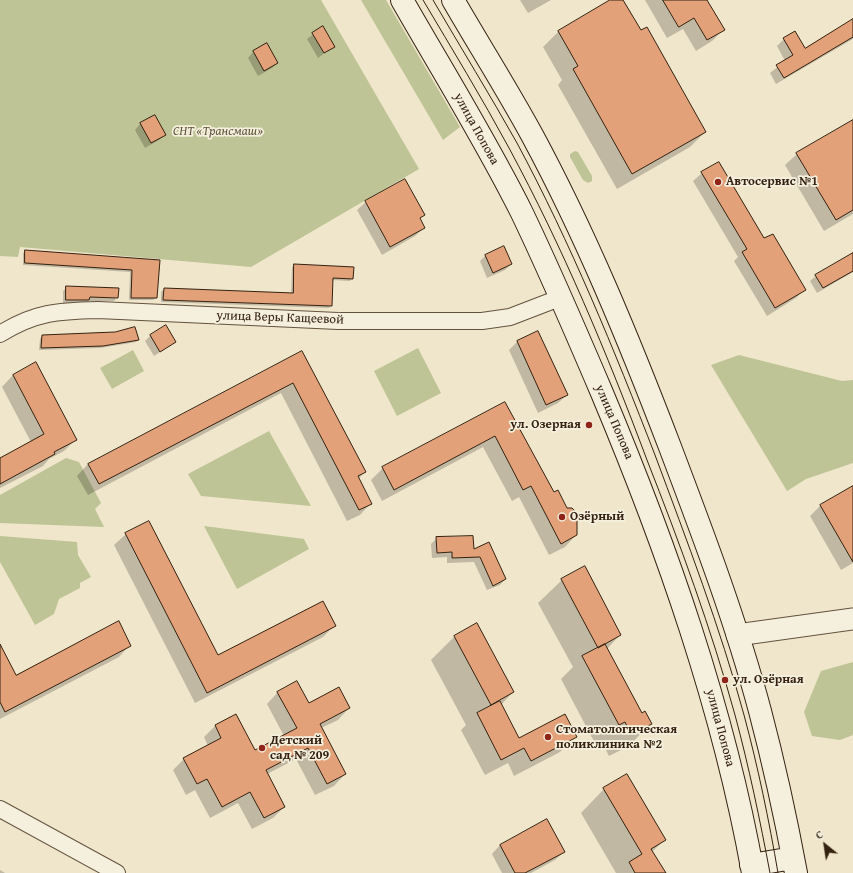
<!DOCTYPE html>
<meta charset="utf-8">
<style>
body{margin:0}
#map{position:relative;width:853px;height:873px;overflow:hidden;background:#f0e6cb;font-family:"Gentium Book Plus",serif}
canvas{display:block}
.north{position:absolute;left:805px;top:825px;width:40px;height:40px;-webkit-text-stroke:3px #f5efdd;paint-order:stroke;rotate:330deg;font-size:11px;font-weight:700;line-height:16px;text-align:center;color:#34210f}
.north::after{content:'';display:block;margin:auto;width:14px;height:18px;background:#34210f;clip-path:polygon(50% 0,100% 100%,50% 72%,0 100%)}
</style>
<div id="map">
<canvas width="853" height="873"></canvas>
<div class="north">С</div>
</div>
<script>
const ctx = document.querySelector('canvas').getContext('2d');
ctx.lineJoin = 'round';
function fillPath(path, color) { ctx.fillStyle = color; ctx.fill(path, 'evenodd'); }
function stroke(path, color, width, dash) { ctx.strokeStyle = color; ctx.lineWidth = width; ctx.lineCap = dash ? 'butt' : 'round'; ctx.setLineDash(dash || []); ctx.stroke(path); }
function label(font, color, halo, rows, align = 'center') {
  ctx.font = font + ' "Gentium Book Plus",serif'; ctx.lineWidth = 3.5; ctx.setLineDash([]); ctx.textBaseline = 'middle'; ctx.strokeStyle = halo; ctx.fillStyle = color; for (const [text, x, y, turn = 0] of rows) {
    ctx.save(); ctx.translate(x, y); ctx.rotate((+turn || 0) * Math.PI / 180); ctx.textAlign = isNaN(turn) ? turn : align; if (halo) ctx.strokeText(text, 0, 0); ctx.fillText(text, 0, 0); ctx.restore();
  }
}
const green = new Path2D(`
 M0 0H321L419 169 251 267 20 247 18 257 0 256Z
 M361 0H386L460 127 443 140Z
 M575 151 578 152 592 176V181L588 183 583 180 570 157V154Z
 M418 348 441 393 397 416 374 371Z
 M133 350 144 371 112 389 100 368Z
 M739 355 842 381 853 380V463L806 479 787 491 711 365Z
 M269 431 311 506 201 496 188 474Z
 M66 458 79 462 101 503 95 509 104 527 0 523V495Z
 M204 526 304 539 309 549 237 589Z
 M0 536 77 542 78 555 91 577 80 583V588L59 599 54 614 35 625 0 562Z
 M853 662V735L840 740 812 736 804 712 821 671Z`);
const shadow = new Path2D(`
 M520 0H551L528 13Z
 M612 0H622L705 132 690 147 617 189 558 85 562 80 543 47 558 32Z
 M645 0H706L723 30 712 41 696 51 683 29 667 38Z
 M853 21V39L776 84 770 73 785 61 777 46 784 39 804 49Z
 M323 27 334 46 318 58 307 39Z
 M267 44 277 63 272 68 258 76 248 58 253 52Z
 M154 116 164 135 159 140 145 148 135 130 140 124Z
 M853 121V214L824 231 785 165 797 154Z
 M718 163 764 240 805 289 796 298 767 316 734 261 738 257 693 181 702 173Z
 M366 202 423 215 419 219 424 228 415 236 382 255 357 210Z
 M26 251 159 261 156 298 153 300H129L130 272 23 265V253Z
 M853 254V272L817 293 810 281 816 276Z
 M485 256 511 264 505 270 487 278 480 261Z
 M295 265 352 278 350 281 332 280 331 305 329 308 161 302V292L164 289 291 294 292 267Z
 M67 287 117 297 114 301H88L85 304 63 303V291Z
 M538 332 567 395 558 403 538 413 509 350 517 342Z
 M115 333 138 340 136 342 100 348 39 350 40 339 42 336Z
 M150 336 175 342 154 356 145 341Z
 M302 353 365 472 358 479 371 503 360 515 347 521 281 393 88 495 77 476 88 464Z
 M13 375 76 439 64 451 49 459 43 466 0 488V459L31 442 2 387Z
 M505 403 576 535 565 547 549 555 519 497 512 501 483 447 382 501 371 480 383 468Z
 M853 487V563L841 570 810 516 820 506Z
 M126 534 217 656 334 626 323 637 195 703 114 545Z
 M437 538 473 550 505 579 500 585 487 590 474 562 447 563V557L432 558 431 544Z
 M562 580 620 635 607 649 642 715 651 723 629 746 609 756 603 744 597 747 561 679 573 667 538 603Z
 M454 637 513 692 501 705 518 739 576 736 560 752 514 776 508 763 485 775 461 730 466 725 431 660Z
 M130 645 119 657 0 719V646L16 676Z
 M278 692 309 704 349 708 338 720 321 728 345 774 334 786 315 795 296 759 267 774 284 807 273 818 252 829 238 803 210 818 195 790 186 795 173 770 184 759 208 746 204 737 215 726 236 715 255 752 284 736 267 704Z
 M604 789 664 840 652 852 664 873H616L581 813Z
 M500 845 564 852 555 860 531 873H502L492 854Z
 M0 870 5 873H0Z`);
const building = new Path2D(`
 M610 0H623L641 30 647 27 706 132 632 174 573 69 578 66 558 31Z
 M663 0H707L725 30 707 40 694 18 679 27Z
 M853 19V37L784 78 776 65 793 55 783 38 795 31 805 48Z
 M323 26 335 47 324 53 312 33Z
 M267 43 278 63 264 71 253 51Z
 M155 115 166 135 151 143 140 123Z
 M853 120V210L836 220 796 153Z
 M719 162 764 238 773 234 806 290 775 308 742 252 747 249 701 172Z
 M405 179 425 215 420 218 425 228 390 247 365 201Z
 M504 246 512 264 493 273 485 255Z
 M25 250 160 260 157 298H131L132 270 25 263Z
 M853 253V271L823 288 815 275Z
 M294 264 354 267 353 279 333 278 332 306 163 300 164 288 293 293Z
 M66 286 119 288 118 298 90 297 89 300H66Z
 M166 325 176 342 160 352 150 335Z
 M135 327 139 340 103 346 41 348 42 335 115 332Z
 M538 331 568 395 546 405 517 341Z
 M302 351 366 472 358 476 372 504 359 510 293 383 99 484 88 464Z
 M36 362 77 440 54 452 55 454 0 484V458L44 434 13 375Z
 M505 402 554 492 558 490 567 508H572L577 513V535L561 544 531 486 523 490 495 436 394 490 382 467Z
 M853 486V562L820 505Z
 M149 521 218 655 323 601 336 626 207 693 125 533Z
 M473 536 474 549 489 542 506 579 493 586 480 557 452 558V552L437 553 436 537Z
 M585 566 621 635 598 648 561 579Z
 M119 621 131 646 5 712 0 702V644L16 675Z
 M477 623 514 692 491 705 454 636Z
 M605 644 642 713 645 711 652 724 631 734 625 722 619 725 582 656Z
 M297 681 309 703 339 687 350 708 320 724 346 774 327 784 308 748 266 770 285 807 264 818 250 792 222 807 207 779 197 784 183 758 221 738 215 725 236 714 255 750 297 728 277 692Z
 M500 701 519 738 565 714 577 737 531 761 524 748 501 760 477 713Z
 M627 774 666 840 651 849 666 873H635L629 862 642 854 603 788Z
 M547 819 565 852 525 873H515L500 845Z`);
const minor = new Path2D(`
 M0 334C35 312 58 311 98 310L338 321H482L510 317 562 297
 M0 809 117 873`);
const tertiary = new Path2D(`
 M737 635 853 619`);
const secondary = new Path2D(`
 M402 0C442 70 485 139 521 211 550 271 576 332 602 393 667 548 723 707 753 873
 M453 0C479 45 507 89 532 135 586 235 629 340 670 447 703 534 736 621 760 711 774 764 786 819 796 873
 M751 865 793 858`);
const tram = new Path2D(`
 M423 0C452 49 482 98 509 148 563 248 607 353 647 460 680 544 711 628 735 715 749 767 760 820 770 873
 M433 0C461 48 490 95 517 143 571 244 614 349 655 455 687 541 720 627 744 715 758 767 769 820 778 873`);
const markers = [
 [718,182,4,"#8f2418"],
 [589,425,4,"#8f2418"],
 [562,517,4,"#8f2418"],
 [725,680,4,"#8f2418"],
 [548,737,4,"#8f2418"],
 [262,748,4,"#8f2418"]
];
const streetNames = [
 ["улица Попова",476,129,61],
 ["улица Веры Кащеевой",280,318,2],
 ["улица Попова",614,422,67],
 ["улица Попова",720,728,75]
];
const parkNames = [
 ["СНТ «Трансмаш»",218,132]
];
const poiNames = [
 ["Автосервис №1",726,182],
 ["ул. Озерная",581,425,"right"],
 ["Озёрный",570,517],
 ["ул. Озёрная",733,680],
 ["Стоматологическая",556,730],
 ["поликлиника №2",556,745],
 ["Детский",270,741],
 ["сад № 209",270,756]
];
fillPath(green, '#bec495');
fillPath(shadow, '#0003');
fillPath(building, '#e2a179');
stroke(building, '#34210f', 1);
stroke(minor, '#63523e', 18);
stroke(tertiary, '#63523e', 23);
stroke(secondary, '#34210f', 24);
stroke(minor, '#f5efdd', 16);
stroke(tertiary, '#f5efdd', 21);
stroke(secondary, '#f5efdd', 22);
stroke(tram, '#34210f', 1);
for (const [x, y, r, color] of markers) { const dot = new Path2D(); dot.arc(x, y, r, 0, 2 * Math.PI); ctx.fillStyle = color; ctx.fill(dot); stroke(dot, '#f5efdd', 1.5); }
label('13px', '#34210f', '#f5efdd', streetNames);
label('italic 13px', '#5d5237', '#f5efdd', parkNames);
label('bold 13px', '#34210f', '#f5efdd', poiNames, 'left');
</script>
